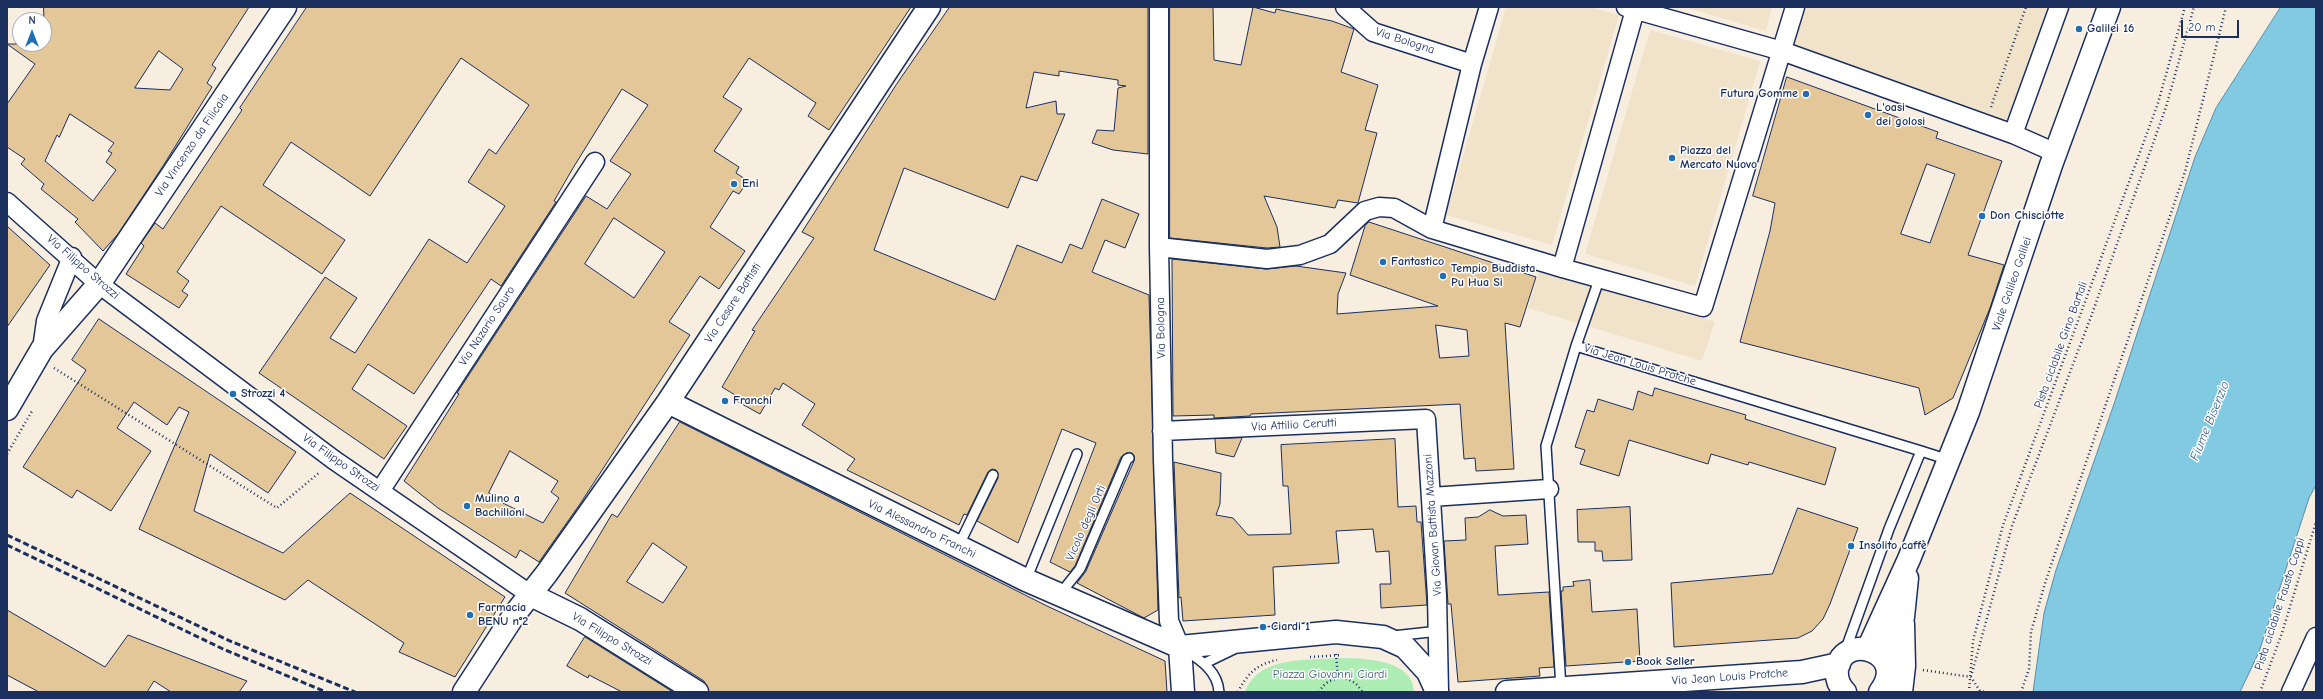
<!DOCTYPE html>
<meta charset="utf-8">
<style>
body{margin:0}
#map{position:relative;width:2323px;height:699px;overflow:hidden;background:#f7eee0;font-family:"Comic Neue",sans-serif}
canvas{display:block}
.frame{position:absolute;inset:0;border:8px solid #1b2f5e;pointer-events:none}
.north{position:absolute;left:12px;top:12px;width:40px;height:40px;box-sizing:border-box;background:#fff;border:1px solid #a4acbf;border-radius:50%;rotate:0deg;font-size:11px;font-weight:700;line-height:16px;text-align:center;color:#1b2f5e}
.north::after{content:'';display:block;margin:auto;width:14px;height:18px;background:#1f6fb2;clip-path:polygon(50% 0,100% 100%,50% 72%,0 100%)}
.scale{position:absolute;left:2181px;top:20px;width:58px;height:18px;box-sizing:border-box;border:2px solid #1b2f5e;border-top:0;padding-left:5px;font-size:12px;line-height:14px;white-space:nowrap;color:#1b2f5e;-webkit-text-stroke:3px #fff;paint-order:stroke}
</style>
<div id="map">
<canvas width="2323" height="699"></canvas>
<div class="frame"></div>
<div class="north">N</div>
<div class="scale">20 m</div>
</div>
<script>
const ctx = document.querySelector('canvas').getContext('2d');
ctx.lineJoin = 'round';
function fillPath(path, color) { ctx.fillStyle = color; ctx.fill(path, 'evenodd'); }
function stroke(path, color, width, dash) { ctx.strokeStyle = color; ctx.lineWidth = width; ctx.lineCap = dash ? 'butt' : 'round'; ctx.setLineDash(dash || []); ctx.stroke(path); }
function label(font, color, halo, rows, align = 'center') {
  ctx.font = font + ' "Comic Neue",sans-serif'; ctx.lineWidth = 3; ctx.setLineDash([]); ctx.textBaseline = 'middle'; ctx.strokeStyle = halo; ctx.fillStyle = color; for (const [text, x, y, turn = 0] of rows) {
    ctx.save(); ctx.translate(x, y); ctx.rotate((+turn || 0) * Math.PI / 180); ctx.textAlign = isNaN(turn) ? turn : align; if (halo) ctx.strokeText(text, 0, 0); ctx.fillText(text, 0, 0); ctx.restore();
  }
}
const built = new Path2D(`
 M1506 7H1590L1619 15 1552 245 1446 215Z
 M1685 7H1772L1766 31Z
 M1803 7H2047L2007 120 1791 43Z
 M1650 30 1760 61 1695 286 1585 254Z
 M1540 268 1715 322 1702 361 1528 308Z`);
const green = new Path2D(`
 M1336 658C1359 658 1413 658 1414 692H1245C1259 656 1303 661 1336 658Z`);
const water = new Path2D(`
 M2281 7H2316V485L2309 498 2259 652 2240 692H2033L2044 613 2056 570 2114 404 2195 157 2216 108Z`);
const building = new Path2D(`
 M44 7H249L212 65 216 68 207 83 212 87 163 166 118 234 103 251 75 222 78 219 41 189 44 184 21 164 25 159 7 147V104L35 64 7 44H44ZM159 51 183 69 170 90 135 88ZM70 114 114 143 108 151 112 153 106 162 116 170 93 201 45 161 57 135 59 137Z
 M307 7H911L829 130 808 116 816 103 749 58 723 97 742 109 714 151 739 167 736 173 748 181 739 194 733 191 710 227 745 251 719 289 700 276 669 322 690 335 580 504 539 562 520 550 516 558 438 508 404 481 459 394 457 393 586 196 607 209 631 174 610 161 648 105 622 89 573 168 554 201 556 202 501 286 491 279 414 394 368 364 352 389 407 426 384 459 259 373 325 277 357 298 330 338 355 353 429 239 467 263 505 206 468 182 489 149 496 154 529 105 461 58 370 196 291 142 263 185 345 240 322 274 221 206 177 272 189 281 182 291 188 295 179 308 126 274 144 246 141 243 155 223 163 229 242 110 240 108ZM614 218 665 252 634 298 585 264ZM510 451 558 481 551 492 559 498 543 523 499 501 501 499 489 493Z
 M950 7H1148V154L1113 150 1092 143 1097 130 1114 131 1118 88 1126 86 1118 85V80L1059 71V76L1034 72 1026 108 1056 101 1057 114H1065L1037 181 1021 176 1008 208 904 168 874 250 995 300 1017 245 1062 263 1070 244 1082 249 1102 199 1139 214 1125 248 1105 240 1092 272 1149 295 1158 610 1144 618 1077 583 1086 571 1134 461V456L1132 453H1126L1121 457 1075 566 1070 572 1050 562 1096 443 1062 429 1018 543 977 521 998 478 996 470 992 469 988 472 967 515 964 514 959 525 847 470 855 459 802 425 815 404 783 383 779 390 775 388 760 414 733 399 735 395 722 387 755 331 752 330 814 238 802 232 896 85Z
 M1170 7H1213L1214 60 1241 65 1253 7 1275 13 1276 9 1332 21 1354 29 1341 72 1378 85 1365 130 1377 133 1358 203 1338 200 1335 208 1264 196 1277 227 1280 247 1267 248 1170 238Z
 M1787 77 1938 132 1936 138 2002 161 1968 255 2004 265 1990 308 1953 398 1925 415 1919 388 1740 342 1770 231 1775 203 1753 196ZM1927 164 1955 174 1930 243 1901 234Z
 M1369 222 1536 277 1520 327 1505 323 1514 469 1476 471 1475 458 1464 459 1460 404 1251 414 1250 416 1214 418V415L1173 416 1172 259 1266 269 1296 266 1346 273 1338 294 1337 314 1438 306 1350 275 1365 226ZM1436 325 1467 330 1469 356 1440 358Z
 M7 226 50 265 7 327Z
 M99 319 296 452 268 493 210 454 194 511 283 553 350 493 505 597 455 677 399 652 404 643 308 580 285 600 139 529 189 412 179 407 167 425 134 402 117 428 151 451 111 511 77 490 72 498 23 467 86 370 72 360Z
 M1655 388 1746 415 1745 419 1836 448 1825 485 1749 462 1748 465 1711 454 1708 464 1629 440 1619 476 1580 464 1585 450 1575 447 1587 410 1594 412 1598 399 1633 410 1638 391 1652 396Z
 M680 422 1047 606 1165 661 1167 692H709L704 681 565 593 612 514 617 517ZM653 543 687 567 663 603 627 582Z
 M1242 438 1234 457 1216 453 1215 439Z
 M1395 439 1398 507 1416 506 1417 522H1421L1427 605 1381 608 1380 584H1391L1389 551 1376 552 1373 529 1336 531 1339 563 1273 567 1275 615 1183 621 1181 597 1179 598 1174 462 1221 473 1220 504 1216 515 1233 518 1248 535 1291 534 1288 486H1283L1281 445Z
 M1630 507 1632 560 1603 561 1602 551H1595V542H1578L1577 510Z
 M1798 508 1858 528 1830 604 1823 619 1812 631 1798 638 1674 647 1671 583 1772 574Z
 M1490 510 1503 516 1526 515 1528 544 1495 546 1498 595 1549 592 1554 667 1539 668 1540 676 1458 682 1451 604H1448L1444 541 1466 540 1465 518 1478 517Z
 M1590 580 1592 612 1637 609 1640 661 1566 666 1561 591H1563V587L1574 586 1573 582Z
 M7 610 105 667 128 635 247 681 239 692H171L154 681 147 692H39L7 675Z
 M585 637 673 692H622L589 675 588 678 567 666Z`);
const path = new Path2D(`
 M1991 107 2026 7
 M54 368 277 508 320 472
 M7 454 32 411
 M1336 654 1338 678
 M1310 657 1341 655
 M1923 670 1971 677 1980 691 1985 692
 M1972 673 2012 526 2092 314 2166 107 2194 7
 M1238 692C1247 674 1257 664 1277 660
 M1319 692C1329 674 1352 673 1362 692
 M1969 692 1973 641 2003 525 2158 103 2185 7
 M2021 692 2029 669 2031 632 2046 580 2185 172 2226 7
 M2260 692 2282 633 2316 522`);
const lane = new Path2D(`
 M1576 346 1600 277
 M958 547 993 475
 M1026 580 1077 454
 M1060 594 1080 569 1127 459 1129 458
 M1393 636 1439 631
 M1185 650C1201 660 1218 672 1219 692
 M1846 651 1848 643 1889 529 1921 451 1949 460
 M1205 663 1234 649
 M1561 688 1546 446 1576 346 1921 451`);
const street = new Path2D(`
 M1159 7V247L1163 460 1169 621 1180 647
 M1345 7 1373 32 1472 64
 M1489 7 1472 64 1432 229 1562 268 1703 307 1795 7
 M1626 7 1782 51 2013 134 2056 153
 M2013 134 2059 7
 M7 202 99 284 334 460 531 595
 M1159 247 1267 259 1300 255 1330 244 1365 211 1379 207 1394 208 1432 229
 M1562 268 1635 10
 M42 349 46 321 72 257
 M1162 431 1426 419 1437 596 1439 692
 M380 491 595 162
 M1431 497 1549 489
 M2291 692 2316 637`);
const secondary = new Path2D(`
 M668 402 1026 580 1180 647 1336 632 1383 637 1405 647 1428 672 1437 692
 M7 409 42 349 99 284 285 7
 M531 595 580 619 697 692
 M1180 647 1183 692
 M1868 649 1909 559 1968 412 2051 165 2109 7
 M1885 661 1903 617 1907 578
 M464 692 514 615 547 573 668 402 929 7
 M1507 692 1802 672 1839 664
 M1845 692C1839 686 1836 678 1837 669 1844 630 1910 653 1880 692
 M1901 692 1904 666 1903 624`);
const rail = new Path2D(`
 M7 535 230 641 355 692
 M7 545 223 649 326 692`);
const markers = [
 [2079,29,4,"#1f6fb2"],
 [1806,94,4,"#1f6fb2"],
 [1868,115,4,"#1f6fb2"],
 [1672,158,4,"#1f6fb2"],
 [734,184,4,"#1f6fb2"],
 [1982,216,4,"#1f6fb2"],
 [1383,262,4,"#1f6fb2"],
 [1443,276,4,"#1f6fb2"],
 [233,394,4,"#1f6fb2"],
 [725,401,4,"#1f6fb2"],
 [467,506,4,"#1f6fb2"],
 [1851,546,4,"#1f6fb2"],
 [470,615,4,"#1f6fb2"],
 [1263,627,4,"#1f6fb2"],
 [1628,662,4,"#1f6fb2"]
];
const poiNames = [
 ["Galilei 16",2087,29],
 ["Futura Gomme",1798,94,"right"],
 ["L'oasi",1876,108],
 ["dei golosi",1876,122],
 ["Piazza del",1680,151],
 ["Mercato Nuovo",1680,165],
 ["Eni",742,184],
 ["Don Chisciotte",1990,216],
 ["Fantastico",1391,262],
 ["Tempio Buddista",1451,269],
 ["Pu Hua Si",1451,283],
 ["Strozzi 4",241,394],
 ["Franchi",733,401],
 ["Mulino a",475,499],
 ["Bachilloni",475,513],
 ["Insolito caffè",1859,546],
 ["Farmacia",478,608],
 ["BENU n°2",478,622],
 ["Ciardi 1",1271,627],
 ["Book Seller",1636,662]
];
const streetNames = [
 ["Via Bologna",1405,41,18],
 ["Via Vincenzo da Filicaia",192,145,-56],
 ["Via Filippo Strozzi",83,267,41],
 ["Viale Galileo Galilei",2012,284,-71],
 ["Via Cesare Battisti",733,303,-57],
 ["Via Nazario Sauro",487,326,-57],
 ["Via Bologna",1161,328,-91],
 ["Pista ciclabile Gino Bartali",2061,345,-70],
 ["Via Jean Louis Protche",1640,365,17],
 ["Via Attilio Cerutti",1294,425,-3],
 ["Via Filippo Strozzi",341,463,35],
 ["Vicolo degli Orti",1086,523,-66],
 ["Via Giovan Battista Mazzoni",1433,525,-94],
 ["Via Alessandro Franchi",922,529,26],
 ["Pista ciclabile Fausto Coppi",2280,604,-72],
 ["Via Filippo Strozzi",612,639,31],
 ["Via Jean Louis Protche",1730,677,-4]
];
const parkNames = [
 ["Piazza Giovanni Ciardi",1330,675]
];
const waterNames = [
 ["Fiume Bisenzio",2210,421,-68]
];
fillPath(built, '#f1e2ca');
fillPath(green, '#adecb3');
fillPath(water, '#81cae1');
stroke(water, '#588cad', 1);
fillPath(building, '#e4c798');
stroke(building, '#1b2f5e', 1);
stroke(lane, '#1b2f5e', 12);
stroke(street, '#1b2f5e', 21);
stroke(secondary, '#1b2f5e', 25);
stroke(path, '#1b2f5e', 2.5, [1, 3]);
stroke(lane, '#fff', 9);
stroke(street, '#fff', 18);
stroke(secondary, '#fff', 22);
stroke(rail, '#1b2f5e', 3, [6, 3]);
for (const [x, y, r, color] of markers) { const dot = new Path2D(); dot.arc(x, y, r, 0, 2 * Math.PI); ctx.fillStyle = color; ctx.fill(dot); stroke(dot, '#fff', 1.5); }
label('bold 12px', '#1b2f5e', '#fff', poiNames, 'left');
label('12px', '#1b2f5e', '#fff', streetNames);
label('12px', '#405e73', '#fff', parkNames);
label('italic 13px', '#3a5e85', '#fff', waterNames);
</script>
